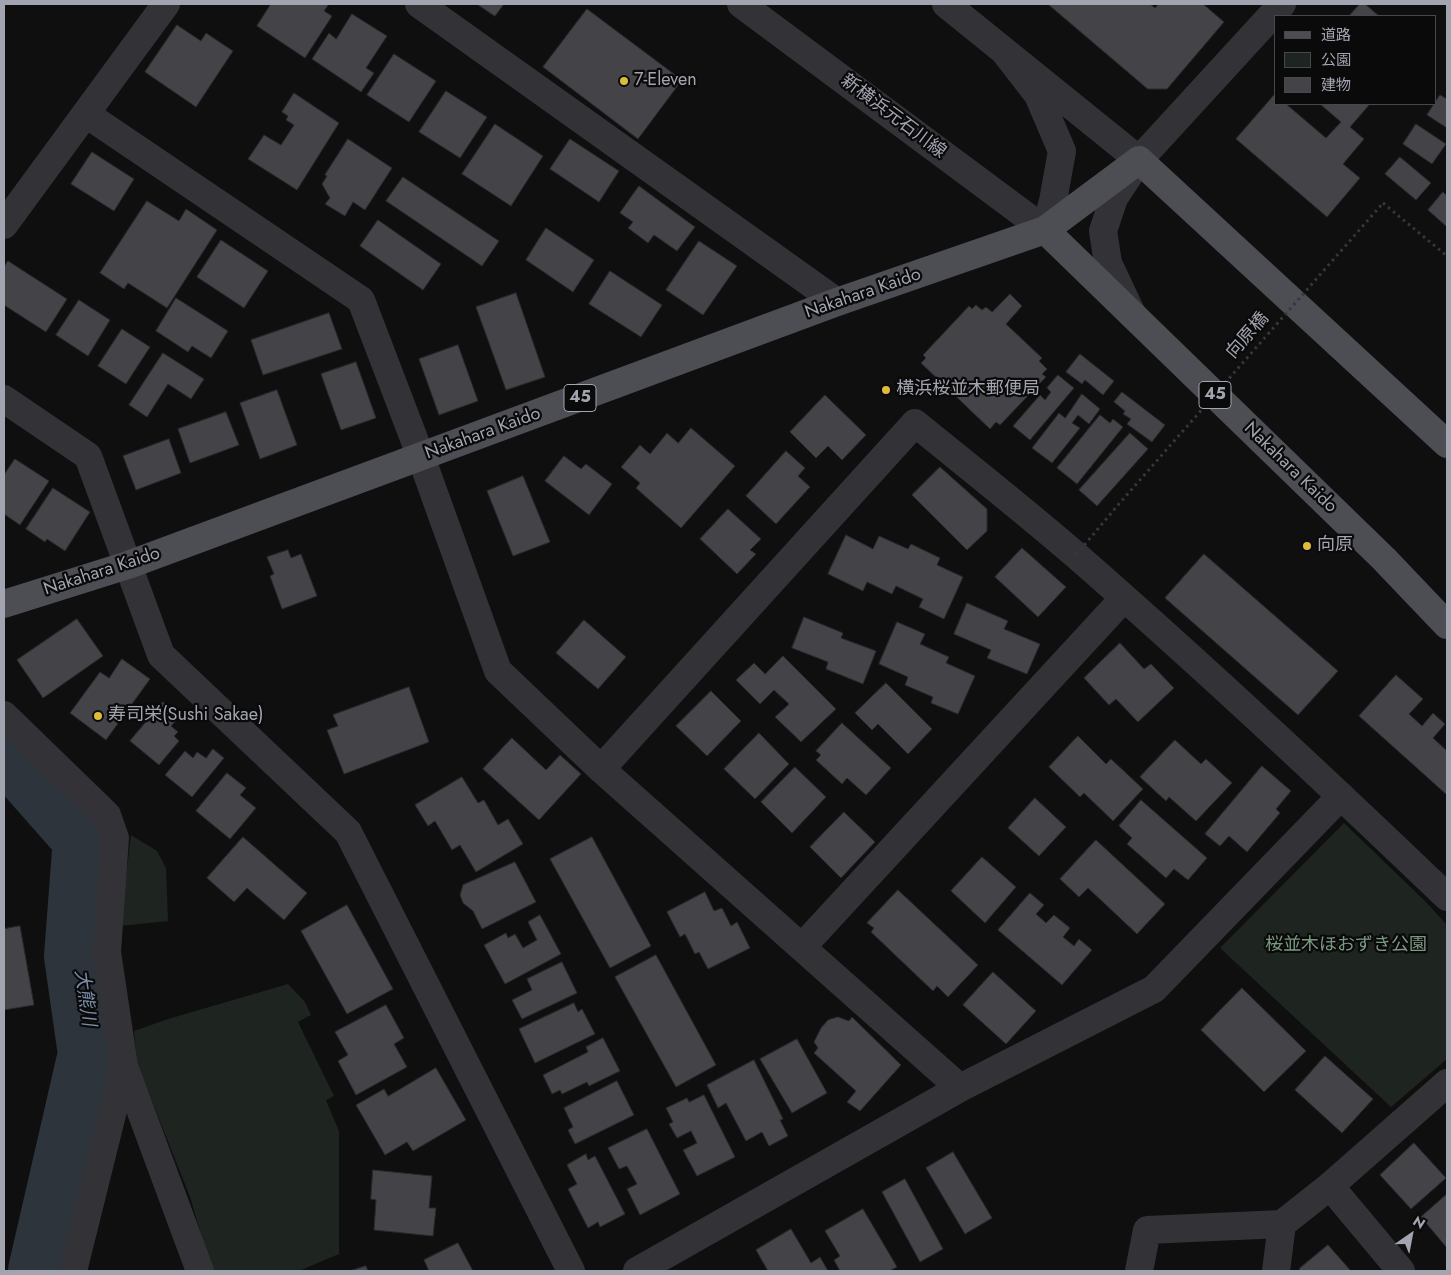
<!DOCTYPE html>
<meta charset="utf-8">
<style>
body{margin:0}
#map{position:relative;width:1451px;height:1275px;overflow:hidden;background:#0f0f10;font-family:Jost,"Noto Sans JP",sans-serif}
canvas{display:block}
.frame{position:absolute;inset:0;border:5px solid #a2a4b0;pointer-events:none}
.legend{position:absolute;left:1274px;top:15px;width:162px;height:90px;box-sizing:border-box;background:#0a0a0b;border:1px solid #47484d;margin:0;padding:6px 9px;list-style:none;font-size:15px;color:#a2a4b0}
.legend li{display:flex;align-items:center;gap:10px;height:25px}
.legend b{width:25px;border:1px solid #47484d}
.north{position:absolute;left:1386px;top:1210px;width:50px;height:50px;-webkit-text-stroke:4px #0a0a0b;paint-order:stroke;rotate:33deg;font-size:14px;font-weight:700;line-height:20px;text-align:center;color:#a2a4b0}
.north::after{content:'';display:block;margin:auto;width:18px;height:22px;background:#a2a4b0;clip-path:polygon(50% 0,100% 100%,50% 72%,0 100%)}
</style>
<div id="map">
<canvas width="1451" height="1275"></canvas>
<div class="frame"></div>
<ul class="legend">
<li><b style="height:6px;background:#4d4d54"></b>道路</li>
<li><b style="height:14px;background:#1e241f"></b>公園</li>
<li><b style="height:14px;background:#444448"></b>建物</li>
</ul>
<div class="north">N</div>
</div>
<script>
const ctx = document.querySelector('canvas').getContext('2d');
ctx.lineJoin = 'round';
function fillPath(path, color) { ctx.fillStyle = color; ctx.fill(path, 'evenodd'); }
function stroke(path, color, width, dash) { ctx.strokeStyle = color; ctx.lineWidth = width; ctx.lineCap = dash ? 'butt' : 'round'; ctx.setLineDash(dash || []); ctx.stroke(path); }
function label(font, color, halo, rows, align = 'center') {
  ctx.font = font + ' Jost,"Noto Sans JP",sans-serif'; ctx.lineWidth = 4.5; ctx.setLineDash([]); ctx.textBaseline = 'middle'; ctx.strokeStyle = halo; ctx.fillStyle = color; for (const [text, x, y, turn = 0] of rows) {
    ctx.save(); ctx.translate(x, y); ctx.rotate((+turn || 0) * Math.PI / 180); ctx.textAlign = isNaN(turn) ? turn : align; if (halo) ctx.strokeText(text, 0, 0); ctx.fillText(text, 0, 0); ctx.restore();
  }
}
const green = new Path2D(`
 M1344 823 1425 901 1447 925V1059L1391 1107 1220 948Z
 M131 835 157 851 166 868 168 921 120 926Z
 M288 984 305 1002 311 1015 298 1022 334 1096 326 1100 339 1131V1254L299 1271H212L190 1197 137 1063 134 1031 168 1019Z`);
const river = new Path2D(`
 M4 755 27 770 87 838 78 956 92 1054 42 1271`);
const building = new Path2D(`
 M271 4H329L324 11 332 16 305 58 257 26Z
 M477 4H504L495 16Z
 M1048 4H1150L1155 8 1159 4H1203L1224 22 1167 89H1148Z
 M1360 4H1365L1379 16H1349Z
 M587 9 682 80 638 139 543 67Z
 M352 14 387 36 366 68 374 73 361 92 312 59 329 33 336 39Z
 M177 25 201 41 206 33 233 51 196 107 145 72Z
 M394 54 436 81 409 122 367 95Z
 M446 91 487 117 460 158 419 132Z
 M294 93 339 123 297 190 248 159 264 135 281 145 294 125 286 120 288 116 282 112Z
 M1275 94V104H1286L1326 138 1341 122 1320 104H1370L1350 127 1364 139 1343 164 1360 178 1327 217 1236 139Z
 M1440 95 1447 99V128L1427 115Z
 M495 124 543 156 511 206 462 174Z
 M1416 124 1446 144 1432 164 1403 144Z
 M348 139 392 168 365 210 353 202 345 216 325 204 330 198 322 184 327 176 325 175Z
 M570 139 619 171 599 202 550 169Z
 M92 152 134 179 114 211 71 184Z
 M1400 157 1431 183 1416 200 1385 174Z
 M403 177 499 241 482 266 386 201Z
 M639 186 695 227 677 251 654 235 648 243 628 228 633 222 620 213Z
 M1443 192 1447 196V227L1428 210Z
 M147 201 179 221 186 209 217 230 167 308 128 283 124 289 100 273Z
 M378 220 441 264 423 290 360 246Z
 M546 228 594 260 573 292 526 260Z
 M221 240 268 271 244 308 197 277Z
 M699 241 737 266 703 315 666 290Z
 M8 261 67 299 46 332 4 305V267Z
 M610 271 662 305 641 337 589 304Z
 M516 293 545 377 506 390 476 307Z
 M1010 294 1022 306 1006 324 1042 358 1039 361 1047 369 1042 374 1046 377 1000 425 996 422 990 429 921 363 926 358 923 355 969 306 972 309 976 305 982 310 986 307 992 312Z
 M176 298 228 331 211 358 192 346 188 352 156 331Z
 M79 300 110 320 88 356 56 335Z
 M329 313 342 349 263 375 251 340Z
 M122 329 150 347 126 384 98 366Z
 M458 345 478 401 439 415 419 359Z
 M163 353 204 379 191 399 168 384 147 417 129 405Z
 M1080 354 1114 381 1103 395 1085 380 1082 384 1066 372Z
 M356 362 376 418 341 430 321 374Z
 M1058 375 1074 388 1030 440 1013 426 1040 395 1045 400 1051 392 1047 388Z
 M277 390 297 445 260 459 240 403Z
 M1122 392 1165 425 1152 442 1127 424 1131 419 1123 414 1125 411 1114 402Z
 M1082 394 1100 409 1089 424 1078 415 1072 423 1080 428 1052 463 1032 448 1059 413 1065 418Z
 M825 395 866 435 842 460 828 446 816 458 790 432Z
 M226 412 239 445 190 463 178 429Z
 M1100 415 1110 423 1113 419 1123 427 1077 484 1057 468Z
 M691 428 735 466 681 528 636 488 640 483 621 467 640 445 650 454 667 433 678 443Z
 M1130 433 1148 449 1097 506 1079 490Z
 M169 439 181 473 136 490 123 456Z
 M786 451 805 468 798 476 810 487 776 524 746 496Z
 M564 456 581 469 586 464 612 484 589 515 545 481Z
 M15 459 49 481 20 525 4 514V475Z
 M940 467 987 509V531L967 550 912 495Z
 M523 476 550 542 513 556 487 491Z
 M53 488 90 512 65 551 47 539 45 542 26 529Z
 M728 509 761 539 750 550 756 554 737 574 700 539Z
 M846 535 873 549 879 536 908 549 911 544 940 558 937 565 963 577 944 619 919 607 923 599 896 586 892 594 867 582 863 591 828 574Z
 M1022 548 1066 587 1038 617 995 577Z
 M288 550 291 558 301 554 317 596 282 609 270 576 274 574 267 557Z
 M1204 554 1338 671 1298 715 1165 598Z
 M967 603 1008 621 1004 629 1040 644 1027 674 987 658 991 650 954 634Z
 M804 617 843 633 841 638 876 651 863 684 826 669 828 662 792 648Z
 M77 619 103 656 43 698 17 660Z
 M584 620 626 657 598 689 556 653Z
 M897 622 925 634 920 644 949 657 946 663 975 676 958 714 931 703 933 697 905 685 908 677 879 664Z
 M1120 643 1144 669 1151 664 1174 688 1138 722 1116 699 1109 705 1084 678Z
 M783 656 836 709 801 742 775 717 789 704 774 690 760 704 736 680 754 663 765 674Z
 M122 659 150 679 106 740 70 713 100 672 109 678Z
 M1396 675 1423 699 1409 714 1422 726 1433 713 1445 724 1433 738 1447 751V795L1359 716Z
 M886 683 932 729 908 754 878 724 872 730 855 713Z
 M409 687 429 742 344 774 327 730 338 726 333 715Z
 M711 691 741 721 707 756 676 726Z
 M163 702 180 716 171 726 178 732 174 736 179 741 159 765 130 741Z
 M842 723 891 768 866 795 847 778 842 784 816 760 821 755 816 751Z
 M759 733 789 764 755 799 724 769Z
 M1078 736 1106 764 1111 759 1143 789 1113 821 1084 793 1080 797 1049 767Z
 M512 738 546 770 560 755 581 774 539 820 483 769Z
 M1175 740 1201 764 1206 759 1232 783 1196 821 1169 797 1166 801 1140 777Z
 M213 749 224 758 192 797 165 775 185 751 193 758 197 752 206 758Z
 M1262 766 1291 791 1276 809 1280 813 1247 852 1229 836 1220 846 1205 834Z
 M795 767 826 797 792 833 761 802Z
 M227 773 246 788 240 795 256 808 230 839 196 811Z
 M462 777 478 803 484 800 498 825 508 819 523 844 476 872 460 845 452 850 435 821 428 826 415 805Z
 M1035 798 1066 827 1039 856 1008 828Z
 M1141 800 1207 858 1188 880 1174 869 1166 878 1127 844 1132 838 1119 826Z
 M844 812 875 842 841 878 810 847Z
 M243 837 307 893 284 920 247 888 234 902 207 878Z
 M592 837 651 946 610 968 550 859Z
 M1096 840 1165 904 1137 934 1088 888 1079 897 1060 879Z
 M982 857 1016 887 985 923 951 891Z
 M515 862 536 902 482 929 473 911 463 903 460 895 463 885Z
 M898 890 978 965 948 997 937 986 933 991 871 932 874 928 867 923Z
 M705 892 714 911 722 908 731 926 737 922 750 948 708 969 699 952 695 954 685 934 680 937 667 912Z
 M1030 893 1044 905 1036 914 1046 923 1054 915 1070 928 1063 937 1074 946 1079 939 1092 950 1062 985 998 930Z
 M347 905 393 989 347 1014 301 931Z
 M540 915 561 954 505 984 484 945 506 933 508 938 515 934 523 948 537 940 528 922Z
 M20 926 34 1005 4 1010V929Z
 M656 955 716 1065 676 1087 615 977Z
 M562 962 577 993 522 1019 512 1000 532 990 527 979Z
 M993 972 1036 1011 1006 1044 963 1005Z
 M1242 988 1306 1051 1264 1092 1201 1030Z
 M574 1003 578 1012 582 1009 595 1034 535 1063 519 1029Z
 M386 1005 404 1038 394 1044 407 1067 356 1095 338 1061 348 1055 335 1032Z
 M838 1017 849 1021 852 1017 901 1065 860 1111 847 1102 856 1091 814 1053 818 1048 814 1042 821 1028 828 1020Z
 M603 1038 620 1071 589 1086 587 1082 562 1094 560 1090 552 1094 543 1075 588 1052 586 1047Z
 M797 1039 827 1093 792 1113 760 1059Z
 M1325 1056 1373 1099 1342 1133 1295 1090Z
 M754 1060 783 1119 780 1120 788 1136 769 1146 762 1132 746 1141 726 1103 718 1108 707 1085Z
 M436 1068 466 1120 413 1151 407 1142 385 1155 356 1105 384 1089 388 1096Z
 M617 1081 634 1115 575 1144 568 1130 573 1127 564 1108Z
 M704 1095 735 1157 697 1176 683 1150 697 1143 691 1131 677 1138 669 1124 673 1122 666 1108 687 1098 689 1102Z
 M647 1129 680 1194 640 1215 627 1189 637 1184 627 1166 619 1169 608 1148Z
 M1414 1143 1446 1178 1411 1209 1380 1175Z
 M953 1152 992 1218 965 1234 926 1168Z
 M586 1154 588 1160 595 1156 625 1214 600 1227 598 1222 588 1228 568 1189 577 1184 567 1165Z
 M373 1170 432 1176 429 1208H436L433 1236 374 1230 376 1200 371 1199Z
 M905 1179 943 1249 920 1262 882 1192Z
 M1447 1194V1248L1421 1217Z
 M863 1209 897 1267 889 1271H840L834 1260 840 1256 825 1231Z
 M791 1229 811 1263 820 1257 828 1271H768L756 1250Z
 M458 1243 473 1271H429L424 1260Z
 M1328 1245 1351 1271H1300L1299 1269Z
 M366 1266 368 1271H350Z`);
const path = new Path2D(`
 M1383 203 1447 256`);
const minor = new Path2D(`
 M419 4 837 302
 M741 4 1045 230 1053 201 1062 151 1038 95 1003 50
 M946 4 1139 160
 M86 114 361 300 421 457 498 671 601 769 960 1088
 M4 225 166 4
 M1132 314 1108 263 1103 231 1114 198 1139 160 1282 4
 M4 399 88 456 161 655 348 832 571 1271
 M4 715 107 815 115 838 107 952 124 1066 200 1271
 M601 769 915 423C969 467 1025 511 1078 557 1204 667 1326 781 1447 897
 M802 947 1124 598
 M1330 1186 1401 1271
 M73 1271 124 1066
 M637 1271 960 1088 1154 989 1341 796
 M1139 1271 1147 1230 1282 1224 1330 1186 1447 1083
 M1276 1271 1282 1224`);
const major = new Path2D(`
 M1045 230 1384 559 1447 625
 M4 604 128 565 837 302 1045 230 1139 160 1447 444`);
const pathBridge = new Path2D(`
 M1076 555 1118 505 1383 203`);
const markers = [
 [624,81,5,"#debc3a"],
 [886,390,5,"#debc3a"],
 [1307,546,5,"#debc3a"],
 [98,716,5,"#debc3a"]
];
const shields = [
 [1215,395,32],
 [580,398,32]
];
const shieldNames = [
 ["45",1215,395],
 ["45",580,398]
];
const poiNames = [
 ["7-Eleven",634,81],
 ["横浜桜並木郵便局",896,390],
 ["向原",1317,546],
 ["寿司栄(Sushi Sakae)",108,716]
];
const streetNames = [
 ["新横浜元石川線",893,117,37],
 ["Nakahara Kaido",863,294,-19],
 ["向原橋",1248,336,-49],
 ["Nakahara Kaido",483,434,-20],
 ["Nakahara Kaido",1290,468,44],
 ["Nakahara Kaido",102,572,-18]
];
const parkNames = [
 ["桜並木ほおずき公園",1346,946]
];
const waterNames = [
 ["大熊川",84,998,82]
];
fillPath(green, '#1e241f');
stroke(river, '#2e343b', 68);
fillPath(building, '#444448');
stroke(building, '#2a292c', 1);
stroke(path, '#37373c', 3, [2.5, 4]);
stroke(minor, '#333337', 28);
stroke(major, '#4d4d54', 28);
stroke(pathBridge, '#37373c', 3, [2.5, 4]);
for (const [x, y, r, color] of markers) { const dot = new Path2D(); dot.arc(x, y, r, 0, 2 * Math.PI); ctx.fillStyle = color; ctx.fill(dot); stroke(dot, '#0a0a0b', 2); }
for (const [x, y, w] of shields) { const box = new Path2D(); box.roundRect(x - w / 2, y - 13.5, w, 27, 4); ctx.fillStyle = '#0a0a0b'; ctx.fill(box); stroke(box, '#a2a4b0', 1); }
label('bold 16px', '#a2a4b0', null, shieldNames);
label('18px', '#a2a4b0', '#0a0a0b', poiNames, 'left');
label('18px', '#a2a4b0', '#0a0a0b', streetNames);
label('18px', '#7a9980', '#0a0a0b', parkNames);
label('italic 19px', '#7b8da8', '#0a0a0b', waterNames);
</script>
